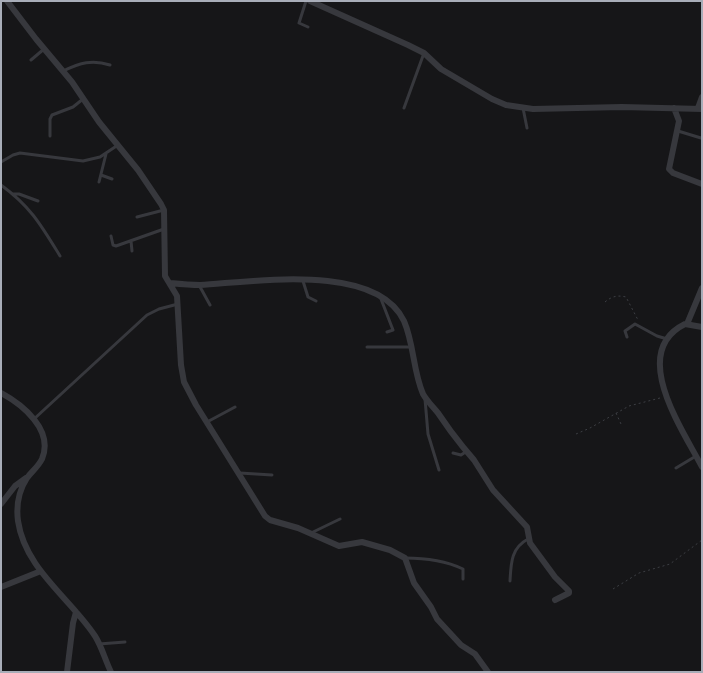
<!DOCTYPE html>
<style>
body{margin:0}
#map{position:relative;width:703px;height:673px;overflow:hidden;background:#161618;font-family:Overpass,sans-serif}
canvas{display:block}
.frame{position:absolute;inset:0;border:2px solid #a8adb8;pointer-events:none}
</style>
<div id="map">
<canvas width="703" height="673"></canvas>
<div class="frame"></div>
</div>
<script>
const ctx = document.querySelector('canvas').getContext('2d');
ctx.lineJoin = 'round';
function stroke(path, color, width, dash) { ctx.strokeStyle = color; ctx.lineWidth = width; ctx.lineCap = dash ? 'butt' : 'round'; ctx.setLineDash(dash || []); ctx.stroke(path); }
const path = new Path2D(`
 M605 302C612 296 618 295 626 297L638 320
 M616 413 621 424
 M576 434 590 428 629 406 660 398
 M613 589 639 573 670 564 702 540`);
const lane = new Path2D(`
 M306 1 299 23 308 27
 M31 60 44 49
 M63 71C80 63 92 59 110 65
 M404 108 424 53
 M523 108 527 128
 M678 131 701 138
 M50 136V119L52 115 73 107 83 99
 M1 162 13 155 20 153 83 161 100 157 118 145
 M101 175 112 179
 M99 182 106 154
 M1 185C31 207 41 225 60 256
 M13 194H19L38 201
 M137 217 164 210
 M111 236 113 245 116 246 164 229
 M131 241 132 251
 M303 281 308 297 316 301
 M199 285 210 305
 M381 299 393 330 387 332
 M627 337 625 331 635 324 657 336 667 339
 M367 347H411
 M425 399 428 434 439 470
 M34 419 147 315 159 309 178 304
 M207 422 235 407
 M453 453 461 455 467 451
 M676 468 696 456
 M240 473 272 475
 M311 533 340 519
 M405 558C424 558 446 561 463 569V579
 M510 581C511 563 511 548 528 539
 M99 644 125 642`);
const street = new Path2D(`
 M7 1 36 39 72 82 99 122 138 170 161 204 164 210 165 276 177 296 181 365 184 382 196 405 265 516 270 520 298 528 339 546 362 542 390 550 405 558 414 583 431 607 437 619 461 645 475 654 488 672
 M310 1 408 45 424 53 441 69 492 99 506 105 533 109 622 107 702 109
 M674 108 679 121 669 169 673 173 702 184
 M698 108 702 97
 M170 283C180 284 190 285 200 285 253 282 376 262 404 321 414 344 413 371 423 394 427 401 433 407 438 413 446 425 454 436 463 447L474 460 493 490 527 527 530 543 555 577 569 591V593L555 600
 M687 324 702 288
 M702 327 685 324C628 352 683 430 702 467
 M1 393C23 405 54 430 42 459 38 467 32 471 27 478 18 492 16 506 18 521 25 569 70 598 95 636 102 647 105 660 111 672
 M1 504 15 486 26 478
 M1 587 41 571
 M67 672 73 623 76 612`);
stroke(path, '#3d3f44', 1, [2, 3]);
stroke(lane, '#37383d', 3);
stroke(street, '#37383d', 6);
</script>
